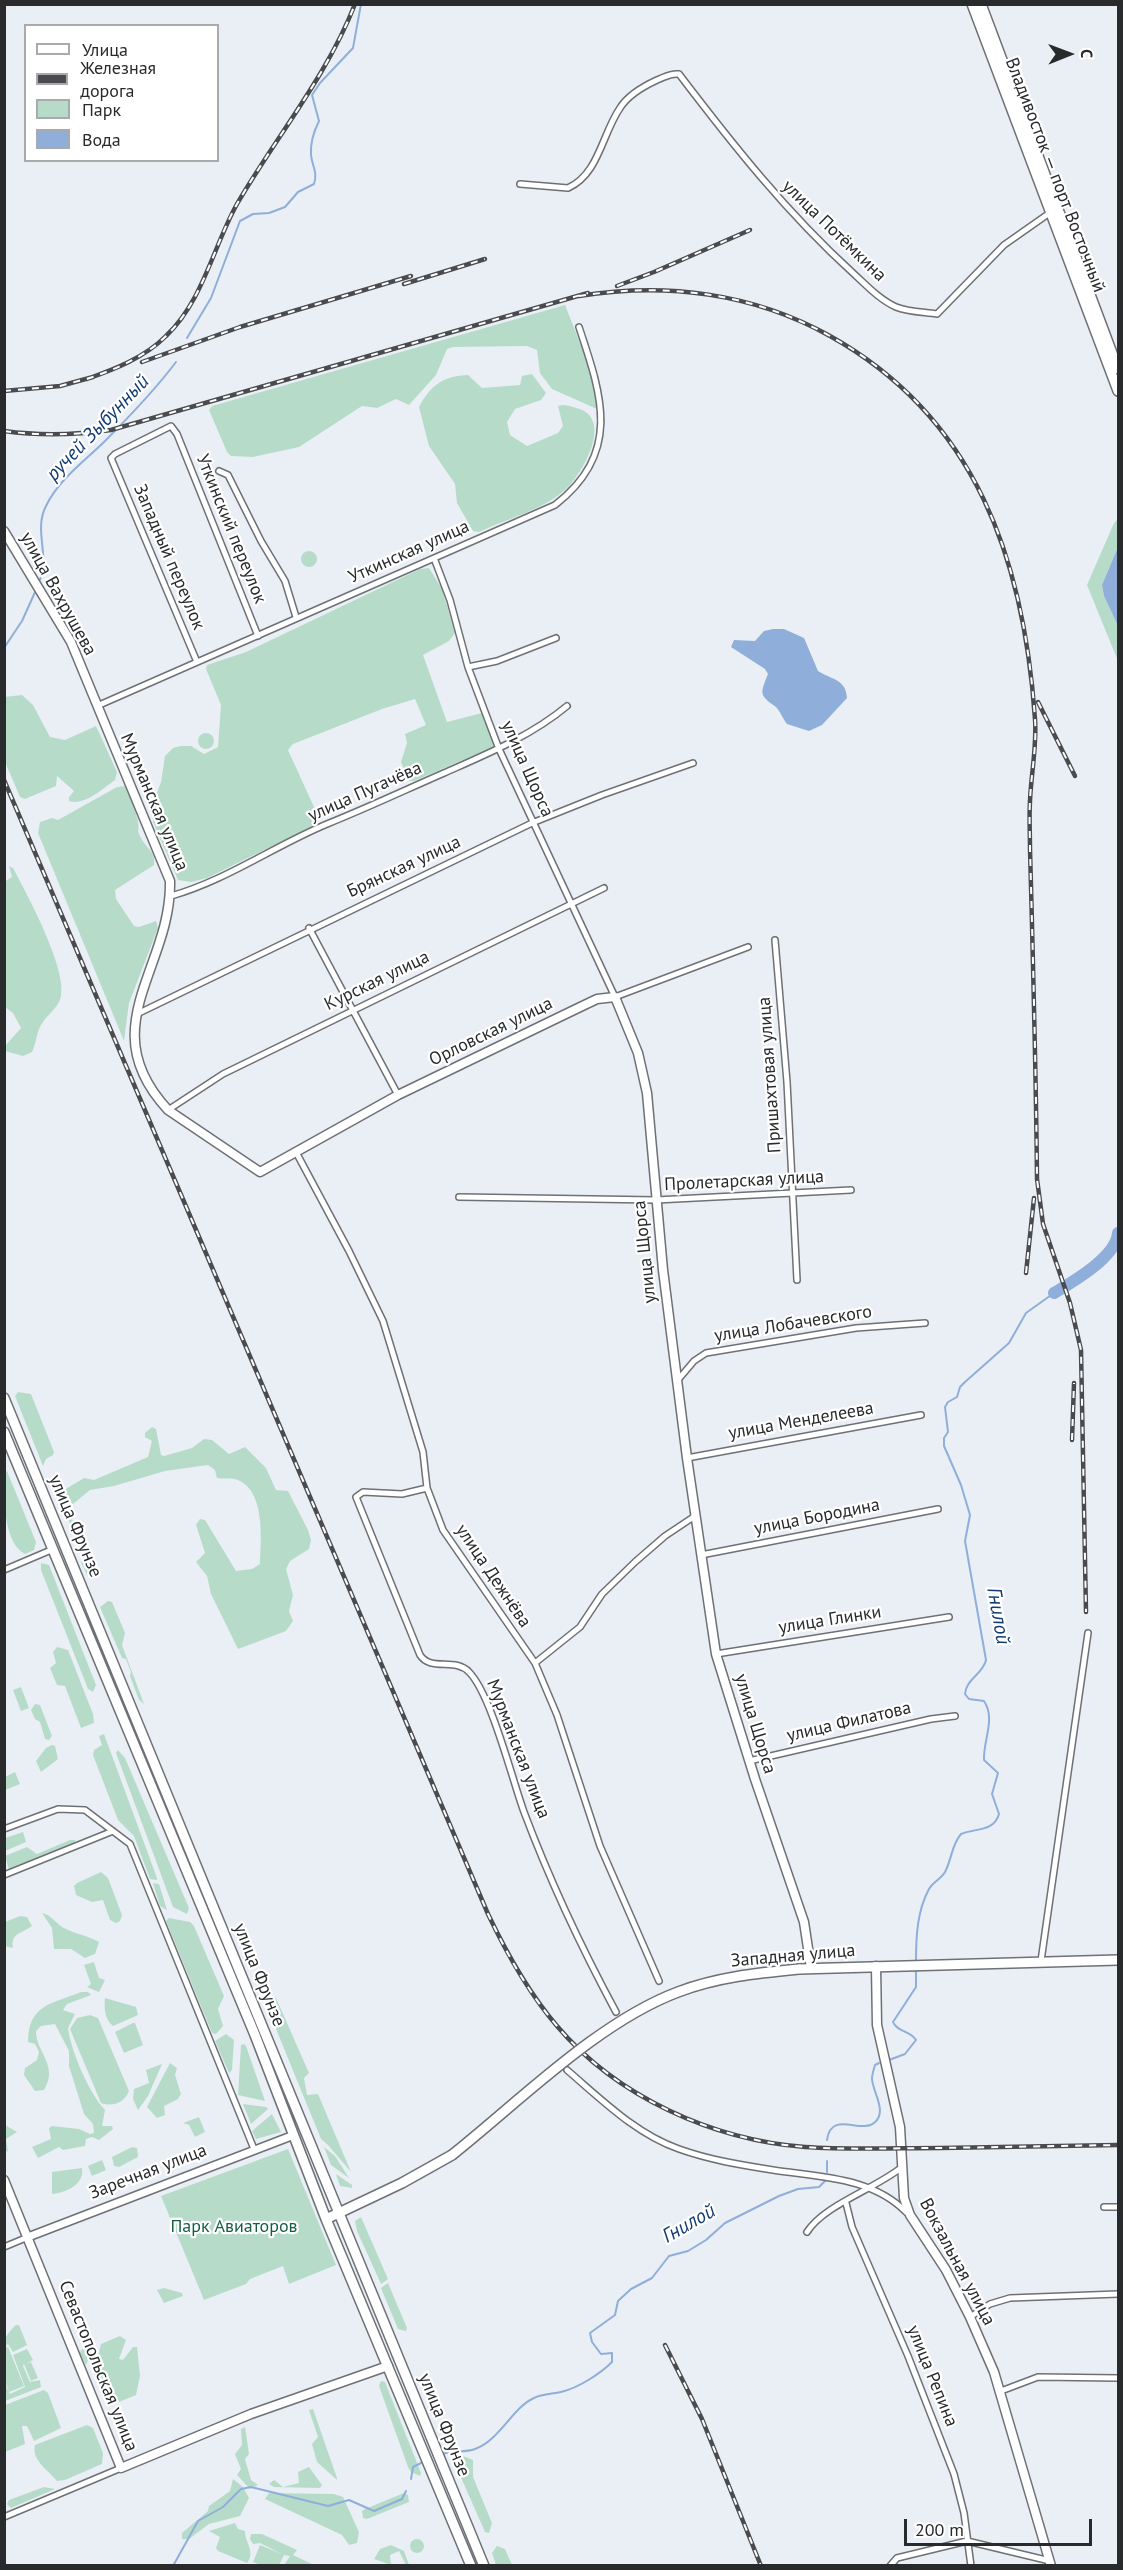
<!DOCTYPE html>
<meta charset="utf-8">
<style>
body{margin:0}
#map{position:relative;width:1123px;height:2570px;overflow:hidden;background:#eaeff5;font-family:"PT Sans",sans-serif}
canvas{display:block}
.frame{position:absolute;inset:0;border:6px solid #282a2c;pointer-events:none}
.legend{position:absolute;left:24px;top:24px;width:195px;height:138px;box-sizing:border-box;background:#fff;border:2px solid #a9aaab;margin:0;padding:8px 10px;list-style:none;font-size:18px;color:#282a2c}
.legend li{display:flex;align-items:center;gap:12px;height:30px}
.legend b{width:30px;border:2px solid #a9aaab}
.north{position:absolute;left:1039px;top:24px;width:60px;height:60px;-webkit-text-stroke:4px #fff;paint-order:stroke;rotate:89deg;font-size:16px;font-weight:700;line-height:24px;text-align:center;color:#282a2c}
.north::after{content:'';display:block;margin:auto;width:21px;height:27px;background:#282a2c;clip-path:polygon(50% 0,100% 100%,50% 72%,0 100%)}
.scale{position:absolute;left:904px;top:2519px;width:188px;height:27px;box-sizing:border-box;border:3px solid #282a2c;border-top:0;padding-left:8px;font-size:18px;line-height:21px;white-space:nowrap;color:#282a2c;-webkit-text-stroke:4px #fff;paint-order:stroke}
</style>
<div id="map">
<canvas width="1123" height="2570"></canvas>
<div class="frame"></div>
<ul class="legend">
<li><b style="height:8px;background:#fff"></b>Улица</li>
<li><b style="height:8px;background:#494b4e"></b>Железная дорога</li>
<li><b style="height:16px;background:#b6dcc9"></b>Парк</li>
<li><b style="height:16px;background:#8faeda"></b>Вода</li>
</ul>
<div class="north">С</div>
<div class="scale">200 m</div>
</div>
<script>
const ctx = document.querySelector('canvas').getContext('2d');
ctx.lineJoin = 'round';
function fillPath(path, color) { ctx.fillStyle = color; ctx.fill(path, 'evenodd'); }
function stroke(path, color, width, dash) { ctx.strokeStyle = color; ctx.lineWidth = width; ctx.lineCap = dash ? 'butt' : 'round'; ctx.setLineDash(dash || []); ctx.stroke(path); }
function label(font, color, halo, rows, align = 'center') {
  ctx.font = font + ' "PT Sans",sans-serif'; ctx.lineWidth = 4.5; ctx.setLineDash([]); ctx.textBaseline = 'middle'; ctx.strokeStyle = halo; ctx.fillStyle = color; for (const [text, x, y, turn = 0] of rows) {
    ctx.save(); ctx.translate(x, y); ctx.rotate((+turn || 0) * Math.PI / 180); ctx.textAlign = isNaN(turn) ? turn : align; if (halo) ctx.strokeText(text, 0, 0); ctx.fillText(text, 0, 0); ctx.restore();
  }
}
const green = new Path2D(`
 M565 305 592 373 597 409 552 389 540 373 537 350 527 346 453 347 447 349 436 375 409 405 396 399 377 408 362 406 299 447 253 457 231 456 227 452 209 410 212 406Z
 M532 374 546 393 541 400 515 409 507 422 510 435 527 446 558 433 563 426 558 406C565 403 572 407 580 409 611 421 585 468 570 485 548 509 508 518 479 532L473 531 457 503 455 484 429 446 419 407C431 385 443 376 468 375L482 388 520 385 522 376Z
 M1118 519V547L1102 585 1104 596 1118 626V661L1087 585 1114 523Z
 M301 559a8 8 0 1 1 16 0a8 8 0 1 1-16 0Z
 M429 568 442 589 455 633 449 641 423 655 447 722 482 713 493 741V747L414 781H409L401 762 407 743 405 734 426 725 415 699 382 709 293 744 288 750 319 818 317 824 207 878 191 882 178 880 153 822V804L161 782 165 756 173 748 181 746H191L204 754 218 747 221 705 206 669 207 665 246 652 420 569Z
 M22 695 33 705 50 737 65 740 96 726 117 772 115 780C102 789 85 806 69 801V797L74 791 57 776 56 786 25 799 20 797 5 762 4 697Z
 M198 741a8 8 0 1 1 16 0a8 8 0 1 1-16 0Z
 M125 786C131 796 136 811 138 822 139 828 137 831 140 836 145 848 156 850 154 865L115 890 116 899 134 926 139 927 156 921 158 928 129 1003 124 1041 38 833 40 822 52 818 58 820 117 787Z
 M9 866 13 868C27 894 67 968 61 996 59 1007 49 1013 43 1022 36 1031 37 1042 32 1052L23 1056 5 1051V1046L21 1028 13 1013 5 1007 4 882 12 877Z
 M18 1392 31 1394 54 1452 53 1455 46 1459 43 1466 15 1396Z
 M152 1427 156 1429 161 1455 164 1456 192 1448 204 1439 212 1440 229 1454 245 1447 266 1468 276 1490 288 1491 308 1530 311 1540 309 1549 290 1561 286 1569 293 1595 289 1611 293 1621 286 1631 238 1649 211 1594 207 1576 196 1562 205 1553 196 1525 200 1519 205 1520 236 1571 252 1569 260 1564C261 1540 266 1488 235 1479 229 1478 223 1479 217 1478L215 1470 208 1465 165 1471 114 1486 90 1490 73 1504 67 1501 64 1490 84 1478 94 1480 148 1457 152 1441 145 1437V1433Z
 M7 1471 36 1542 34 1550 25 1554C2 1542 4 1494 5 1472Z
 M67 1516C77 1522 86 1537 80 1547Z
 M89 1555 92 1558 89 1564 92 1573 88 1577 81 1562Z
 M41 1563 49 1565 96 1685 93 1692 88 1689 41 1570Z
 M108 1601 112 1602 125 1633 122 1645 144 1704 139 1700 130 1676 131 1672 126 1659 122 1658 100 1607Z
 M57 1647 68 1650 93 1714 94 1723 81 1728 65 1686 57 1685 50 1668 56 1663 53 1652Z
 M21 1687 29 1708 21 1711 13 1690Z
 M35 1704 40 1705 52 1736 49 1740 45 1739 40 1722 35 1719 31 1710Z
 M104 1734 157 1878V1880L150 1879 134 1836 118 1820 93 1755 94 1750 102 1745 99 1736Z
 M52 1745 55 1746 58 1759 41 1772 36 1761 46 1748Z
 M118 1750 125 1758 189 1908 187 1914 173 1907 116 1753Z
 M15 1772 20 1784 5 1790V1777Z
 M23 1832 26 1842 5 1851V1838Z
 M70 1840H75L76 1843 9 1870 5 1856 27 1847 37 1854Z
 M101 1872 108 1878 122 1915 120 1921 116 1923 110 1920 103 1900 92 1902 76 1895 74 1886 77 1883Z
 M153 1883 159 1884 167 1910 160 1906Z
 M42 1913C51 1915 55 1922 62 1927 74 1934 87 1935 99 1942L95 1954 85 1958 71 1949H54L52 1928Z
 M20 1916 27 1917 32 1926C23 1933 10 1933 13 1948L5 1946V1922Z
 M169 1918 190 1922 194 1926 224 1996 218 2009 223 2026 216 2034 212 2033 166 1921Z
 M94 1962 99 1978 105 1980 99 1992 87 1987 91 1984 84 1965Z
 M81 1992H88L91 1995 67 2004 63 2010 75 2014 68 2028C71 2051 89 2093 105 2110L102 2126H112L113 2129 99 2140 92 2137 86 2139 85 2146 63 2150 59 2147 38 2158 32 2147 51 2139 49 2128 52 2126 79 2129 90 2134 94 2133 93 2124 84 2114 69 2066V2051L55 2024 41 2026 36 2031C36 2053 59 2065 44 2090L35 2091 24 2075 25 2068 37 2060 39 2052 35 2044 28 2042C28 2005 51 2004 81 1992Z
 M271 1996 276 1998 309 2073 304 2078 307 2095 318 2094 351 2172 328 2145 321 2139 265 2002Z
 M105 1998 136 2007 138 2015 113 2026C104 2019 104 2007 105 1998Z
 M90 2015 98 2018 129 2091C124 2103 113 2107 101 2103L70 2029 77 2018Z
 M133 2023H135L143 2045 124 2053 115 2032Z
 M226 2034 234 2040 232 2070 229 2073 215 2041Z
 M244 2044 246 2046 265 2101 238 2095 241 2045Z
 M170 2063 177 2068 175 2075 181 2094 178 2099 164 2106 165 2115 157 2118 147 2107Z
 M162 2064 148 2096 138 2110 133 2099 134 2089 149 2083 146 2070Z
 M243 2104 266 2107 268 2109 251 2124Z
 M272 2114 281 2132 256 2139 252 2131Z
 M199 2117 205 2132 195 2137 189 2125 183 2123Z
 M5 2125 17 2132 6 2139 8 2152 5 2150Z
 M132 2147 137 2148 138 2157 119 2167 114 2166 112 2157Z
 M324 2147 335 2156 349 2178 331 2165Z
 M288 2149 336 2265 289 2284 283 2266 250 2279 246 2284 204 2300 161 2196Z
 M102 2160 106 2170 92 2176 88 2166Z
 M82 2168C85 2184 66 2193 52 2194V2172Z
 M336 2174 352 2185V2188L340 2186Z
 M361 2217 388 2279 381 2284 357 2231 355 2221Z
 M388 2283 407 2328 406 2331 398 2329 381 2288Z
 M164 2288 182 2293 183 2296 164 2303 157 2290Z
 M16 2325H19L27 2345 13 2352 8 2344 5 2346C4 2336 9 2332 16 2325Z
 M120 2336 126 2340 119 2359 123 2360 133 2347H137L140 2376 136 2395 119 2402 102 2395 94 2372 101 2344Z
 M90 2346 92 2350 86 2365 80 2353 81 2350Z
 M8 2347 24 2386 9 2392 5 2381V2348Z
 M27 2349 33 2360 26 2364 31 2362 38 2378 31 2381 24 2364 23 2366 30 2382 40 2380 41 2387 5 2401V2384L10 2394 25 2387 13 2355Z
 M381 2381 385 2382 421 2473 420 2476 411 2472 408 2467 379 2386Z
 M44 2390 48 2393 61 2428 34 2441 27 2426H22L25 2444 5 2452V2405Z
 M313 2409 337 2478V2480L317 2462 312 2444 318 2437 309 2410Z
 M87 2425 93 2428 103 2453 102 2464 65 2480 57 2481C48 2470 31 2460 35 2445Z
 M245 2427 249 2454 245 2459 251 2480 258 2485 250 2489 237 2475 241 2469 235 2454 242 2445 241 2429Z
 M463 2456 473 2460V2477L492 2523 489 2533 485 2532 455 2464V2460Z
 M309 2467 322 2485 320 2488 274 2487 269 2484 274 2480 283 2487 299 2483 298 2472Z
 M233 2479 243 2487 249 2498 240 2516 209 2524 189 2539H182V2533L208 2511 209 2506 230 2491Z
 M44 2487 55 2489 11 2508 7 2504 9 2500Z
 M269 2493 334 2494 343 2497 359 2532 357 2543 349 2545 342 2535 265 2499Z
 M404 2493 408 2495 409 2502 367 2519 363 2518 362 2511 365 2509Z
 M235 2523 238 2529 245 2531C245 2543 256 2552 247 2563L218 2551 216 2548 220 2537 209 2531Z
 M251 2534H262L297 2550 293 2555 314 2565H284L290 2556 284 2555 279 2565H261L253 2562 260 2545 282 2554 260 2543 253 2544 250 2539Z
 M410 2546a7 7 0 1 1 14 0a7 7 0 1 1-14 0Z
 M391 2545 404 2551 409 2565H406L399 2551 390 2555 391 2565 374 2559 380 2549Z
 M497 2546 505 2549 512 2565H496L492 2553Z`);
const water = new Path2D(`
 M1118 547V626L1104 596 1102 585Z
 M773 629H784L804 638 818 671C832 680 846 679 847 698L822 725 809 731 787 724C783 719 780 711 776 707 759 695 760 694 768 674L765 669 731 647 734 640 755 641 764 631Z`);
const stream = new Path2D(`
 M187 338 211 298 240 221 253 214 269 213 285 207 298 192 314 184C318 172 312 166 311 155 310 142 314 131 319 121L312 95 320 83 353 48 361 4
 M39 582C51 556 33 531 46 506 59 479 85 461 105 441 130 416 155 390 176 362
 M4 648 22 621 36 590
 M916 1962C916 1937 917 1911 929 1889 933 1882 941 1879 945 1872 952 1859 951 1846 961 1834 975 1828 994 1832 999 1814L992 1794 998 1773 984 1760C983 1740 996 1719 984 1701L969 1699 965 1694C966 1679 983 1674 986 1660L965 1541 970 1515 961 1485 944 1446V1438L948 1432 945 1407 948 1402 957 1397 960 1387 965 1382 1009 1343 1026 1313 1054 1293
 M889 2060 905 2054 916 2040C911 2031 897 2032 893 2022L916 1987V1968
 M827 2140C831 2110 861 2134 874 2123 888 2112 873 2093 872 2079 872 2074 874 2069 875 2065L879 2063
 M827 2172V2161
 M443 2454C453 2450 464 2453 475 2449 499 2441 513 2407 534 2398 542 2394 552 2394 561 2392 578 2388 600 2374 612 2362V2353L601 2354 592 2342 590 2333 615 2315 618 2301 631 2289 652 2278 669 2256 688 2251 706 2240 725 2223 779 2196 798 2189 819 2187 826 2180
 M411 2479 413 2467 423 2462
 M173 2566 198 2521 223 2507 241 2489 251 2487 328 2506 349 2500 374 2511 402 2499 406 2491`);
const river = new Path2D(`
 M1054 1293C1074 1281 1116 1257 1118 1233`);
const minor = new Path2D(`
 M520 184 568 188C599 174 602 134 620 108 628 95 644 86 657 80 665 77 670 73 679 74 733 145 787 213 853 273 866 285 880 300 896 307 908 312 924 312 937 314L1004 245 1051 212
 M219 471 228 475 261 541 285 581 296 617
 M434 558 450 600 468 667 499 749 615 997 748 947
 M197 662 111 458 115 454 171 426 177 434 258 636
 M468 667 497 661 556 638
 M97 706 555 505C622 453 602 396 579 327
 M171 896C227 880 274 846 327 824 367 808 405 790 444 773 487 754 531 736 567 706
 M309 928 398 1095
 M775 940 787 1082 797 1280
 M137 1014 532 823 602 795 693 763
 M168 1110 223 1074 604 888
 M297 1154 349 1251 383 1321 423 1452 427 1488 443 1530 535 1663 557 1715 600 1846 659 1981
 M459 1197 656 1200 851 1190
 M677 1381 694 1361 706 1353 856 1328 925 1323
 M687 1458 921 1415
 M427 1488 402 1494 363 1492 356 1497 420 1655C431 1672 455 1657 469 1672 491 1694 512 1779 524 1812 550 1881 581 1947 616 2012
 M701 1555 938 1509
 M4 1570 51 1550
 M716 1654 949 1617
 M535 1663 580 1627 602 1594 635 1562 665 1536 695 1516
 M749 1761 931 1719 955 1716
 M4 1829 58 1809 85 1810 130 1844 254 2149
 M4 1875 113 1831
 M1041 1961 1088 1633
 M567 2070C602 2100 636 2134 679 2149 710 2160 741 2165 773 2170 819 2177 872 2177 906 2212
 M846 2203 852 2227 908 2356 954 2474 964 2513 971 2566
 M1104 2207H1118
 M807 2232C824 2205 875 2189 902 2167
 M4 2247 28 2237
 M970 2317 990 2304 1010 2298 1118 2294
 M1001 2391 1038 2377 1118 2378
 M4 2517 121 2468
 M890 2566 897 2558 967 2541 1050 2561`);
const tertiary = new Path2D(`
 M28 2237 294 2135`);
const secondary = new Path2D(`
 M4 531 71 642 170 881C172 968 91 1027 168 1110L260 1172 398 1095 574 1010 597 999 615 997 638 1053 647 1093 663 1270 687 1458 716 1654 755 1779 804 1922 811 1968
 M876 1966 877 2025 900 2127 904 2198 910 2215 946 2270 970 2317 994 2372 1051 2566
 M4 2180 121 2468 251 2414 388 2366`);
const primary = new Path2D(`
 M4 1398 484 2566
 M4 1432 255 2035 326 2219 471 2566
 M799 1969 1118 1960
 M326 2219 402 2183 452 2155`);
const trunk = new Path2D(`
 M972 4 1118 391
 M981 4 1118 369`);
const rail = new Path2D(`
 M404 284 485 259
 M617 286 654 272 750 230
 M579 296C666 282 753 293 830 336 977 418 1024 561 1035 719 1037 746 1031 774 1030 801 1029 817 1030 833 1030 849 1033 959 1036 1069 1037 1179L1043 1224 1070 1303 1081 1350 1086 1612
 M142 362 240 327 411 276
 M87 379C115 369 144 358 166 336 203 301 213 247 237 204 276 137 327 76 355 4
 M4 391 60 386 93 377
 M4 431C41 436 75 435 111 430L588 293
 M1038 702 1075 776
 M4 780 488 1914C507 1954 528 1992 557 2026 617 2097 713 2140 805 2147 850 2150 896 2148 941 2148 1000 2147 1059 2146 1118 2145
 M1026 1273 1034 1198
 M1072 1440 1074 1383
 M665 2345 702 2419 761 2566`);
const primaryBridge = new Path2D(`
 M452 2155C520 2101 598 2022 678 1992 717 1977 758 1973 799 1969`);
const streetNames = [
 ["Владивосток — порт Восточный",1055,175,69],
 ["улица Потёмкина",834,231,44],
 ["Уткинский переулок",231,529,68],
 ["Уткинская улица",409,552,-24],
 ["Западный переулок",169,557,67],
 ["улица Вахрушева",58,594,61],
 ["улица Щорса",527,769,66],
 ["улица Пугачёва",365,792,-24],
 ["Мурманская улица",154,802,67],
 ["Брянская улица",404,867,-25],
 ["Курская улица",377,981,-26],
 ["Орловская улица",491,1032,-26],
 ["Пришахтовая улица",770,1075,-94],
 ["Пролетарская улица",744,1181,-3],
 ["улица Щорса",645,1252,-96],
 ["улица Лобачевского",793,1324,-9],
 ["улица Менделеева",801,1421,-10],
 ["улица Бородина",817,1517,-11],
 ["улица Фрунзе",75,1526,67],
 ["улица Дежнёва",493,1576,56],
 ["улица Глинки",830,1620,-9],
 ["улица Филатова",849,1722,-13],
 ["улица Щорса",755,1724,73],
 ["Мурманская улица",518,1749,69],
 ["Западная улица",793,1956,-5],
 ["улица Фрунзе",259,1975,68],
 ["Заречная улица",148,2172,-21],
 ["Вокзальная улица",957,2262,62],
 ["Севастопольская улица",98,2366,68],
 ["улица Репина",932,2376,68],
 ["улица Фрунзе",444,2425,68]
];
const parkNames = [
 ["Парк Авиаторов",234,2227]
];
const waterNames = [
 ["ручей Зыбунный",98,428,-46],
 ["Гнилой",998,1616,80],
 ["Гнилой",689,2224,-30]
];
fillPath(green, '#b6dcc9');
fillPath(water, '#8faeda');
stroke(stream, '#8faeda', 2);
stroke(river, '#8faeda', 12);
stroke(minor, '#6d7176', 8);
stroke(tertiary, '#6d7176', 10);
stroke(secondary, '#6d7176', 11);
stroke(primary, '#6d7176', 12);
stroke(trunk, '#6d7176', 12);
stroke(minor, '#fff', 5);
stroke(tertiary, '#fff', 7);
stroke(secondary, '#fff', 8);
stroke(primary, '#fff', 9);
stroke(trunk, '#fff', 9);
stroke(rail, '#494b4e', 4.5);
stroke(rail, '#fff', 2, [7]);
stroke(primaryBridge, '#6d7176', 12, []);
stroke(primaryBridge, '#fff', 9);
label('18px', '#282a2c', '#fff', streetNames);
label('18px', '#155d43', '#fff', parkNames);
label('italic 20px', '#123b70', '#fff', waterNames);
</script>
